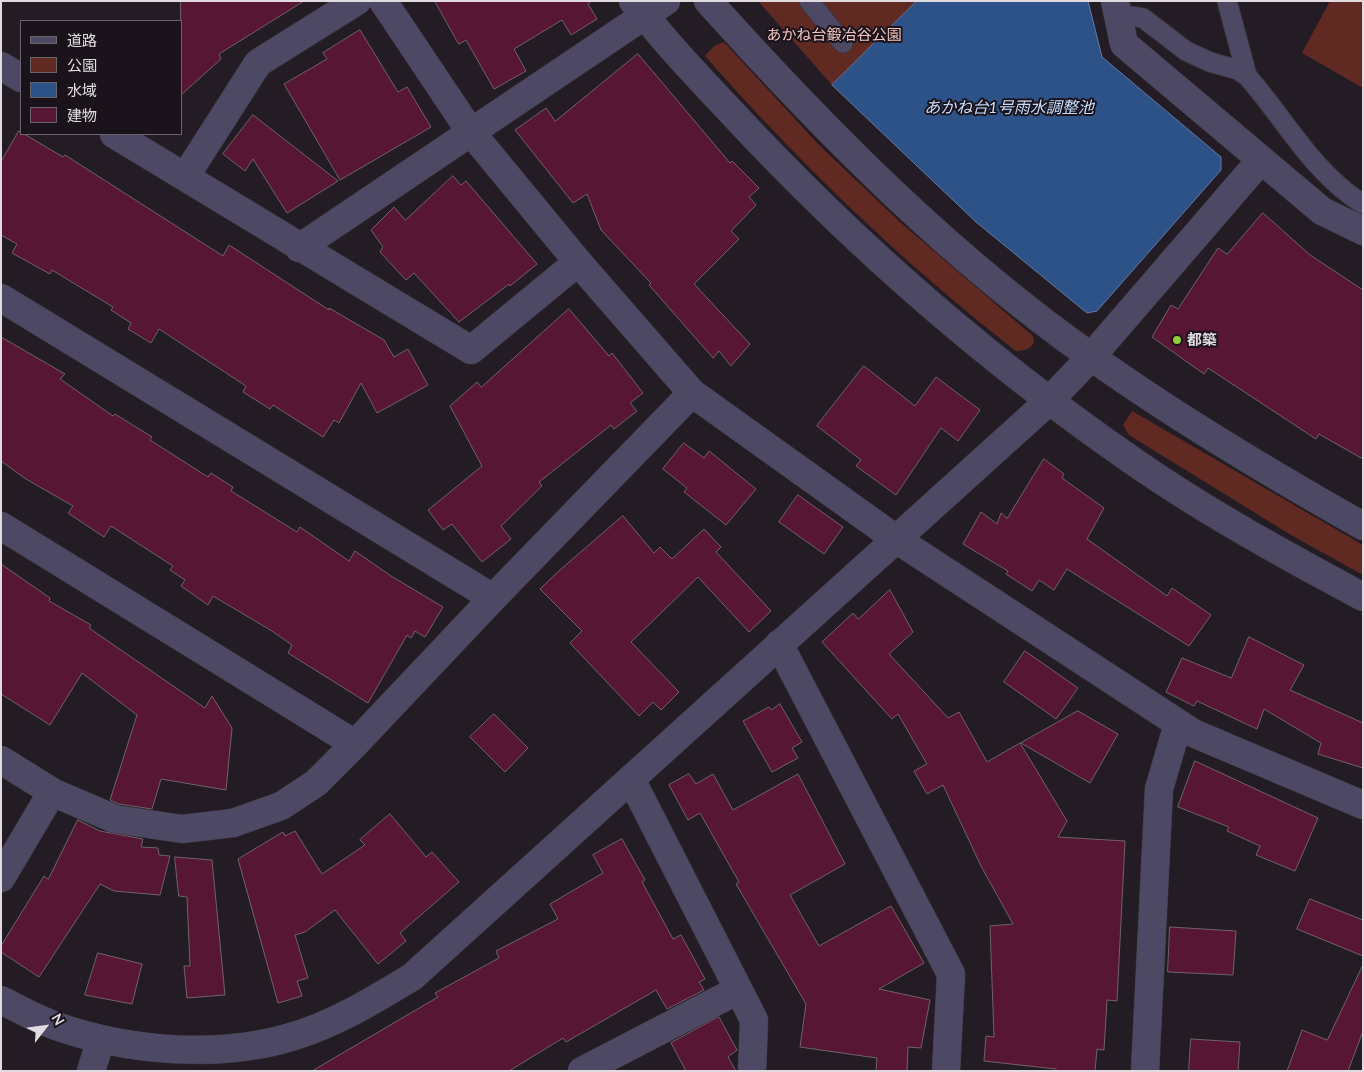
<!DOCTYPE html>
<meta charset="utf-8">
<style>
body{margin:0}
#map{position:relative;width:1364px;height:1072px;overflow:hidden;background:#241c25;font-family:Lato,"Noto Sans JP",sans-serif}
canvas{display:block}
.frame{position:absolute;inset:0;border:2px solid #e1dbe1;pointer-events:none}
.legend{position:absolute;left:20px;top:20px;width:162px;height:115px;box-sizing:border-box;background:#1b131c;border:1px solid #6a636b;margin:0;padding:6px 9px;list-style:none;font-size:15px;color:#e1dbe1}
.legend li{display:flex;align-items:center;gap:10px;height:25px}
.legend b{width:25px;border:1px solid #6a636b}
.north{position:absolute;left:20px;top:1002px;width:50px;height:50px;-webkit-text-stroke:4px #1b131c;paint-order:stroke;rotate:60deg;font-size:14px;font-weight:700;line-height:20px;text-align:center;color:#e1dbe1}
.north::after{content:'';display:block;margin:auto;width:18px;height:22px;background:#e1dbe1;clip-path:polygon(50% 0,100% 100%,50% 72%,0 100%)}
</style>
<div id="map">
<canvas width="1364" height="1072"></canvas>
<div class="frame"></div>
<ul class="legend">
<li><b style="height:6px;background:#4d4964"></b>道路</li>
<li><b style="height:14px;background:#602a22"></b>公園</li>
<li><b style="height:14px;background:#2c5288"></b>水域</li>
<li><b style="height:14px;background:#571634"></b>建物</li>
</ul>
<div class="north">N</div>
</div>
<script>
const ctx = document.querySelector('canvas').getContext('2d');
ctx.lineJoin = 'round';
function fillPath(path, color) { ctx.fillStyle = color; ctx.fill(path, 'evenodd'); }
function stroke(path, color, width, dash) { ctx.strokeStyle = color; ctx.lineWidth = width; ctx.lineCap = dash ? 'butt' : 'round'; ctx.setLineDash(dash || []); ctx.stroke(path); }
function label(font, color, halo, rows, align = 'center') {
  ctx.font = font + ' Lato,"Noto Sans JP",sans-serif'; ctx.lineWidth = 4; ctx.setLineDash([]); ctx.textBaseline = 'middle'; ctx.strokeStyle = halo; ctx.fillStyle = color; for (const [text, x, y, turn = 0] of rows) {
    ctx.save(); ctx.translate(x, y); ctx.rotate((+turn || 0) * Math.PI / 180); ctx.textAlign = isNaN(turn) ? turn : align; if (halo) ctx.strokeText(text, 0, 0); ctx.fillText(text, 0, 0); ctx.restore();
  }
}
const green = new Path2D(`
 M758 1H917L832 85Z
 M1330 1H1363V88L1302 53Z
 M724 42 819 145 900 222 1033 336 1034 343C1030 349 1024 351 1016 351 903 263 799 163 705 56L714 46Z
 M1132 411 1363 545V575L1291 535 1129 435 1123 425Z`);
const water = new Path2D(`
 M917 1H1088L1102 57 1221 157V170L1097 311 1087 313 976 222 832 85Z`);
const building = new Path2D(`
 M181 1H304L219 54 221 59 181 95Z
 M435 1H592L588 4 597 19 571 35 562 20 514 49 526 71 494 89 466 40 459 44Z
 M360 30 398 92 407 87 431 127 340 180 284 84 327 59 323 53Z
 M638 54 730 163 732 161 759 188 749 197 756 205 731 231 739 239 694 284 750 344 731 366 719 351 713 358 649 285 651 283 601 230 587 194 573 203 515 130 546 108 555 121Z
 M253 115 338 181 287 213 253 159 245 171 223 154Z
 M19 131 63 157 65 155 223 256 229 245 329 310V308L384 340 394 357 408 349 428 385 377 413 361 383 339 423 334 420 323 437 273 405 270 409 243 392 246 386 159 329 151 343 128 329 131 323 111 310 113 307 52 270 50 274 12 253 17 244 1 235V162Z
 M453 176 461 185 466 181 537 264 510 286 509 284 459 322 414 273 406 280 380 252 383 247 371 230 394 207 405 220Z
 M1263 213 1310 255 1363 290V459L1319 434 1316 439 1208 368 1204 374 1152 337 1171 305 1178 309 1218 248 1227 254Z
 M569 309 609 356 612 353 643 393 630 403 637 411 614 429 611 425 539 482 542 486 501 526 511 539 482 562 452 524 443 530 428 510 482 466 450 406 477 382 481 387Z
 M1 337 65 374 60 379 113 416 115 414 152 437 150 440 208 477 211 473 233 487 231 491 297 532 300 527 349 561 355 551 391 576 443 607 425 637 415 631 411 638 407 635 368 703 288 653 292 645 272 631 213 596 208 605 181 586 185 580 170 570 173 566 111 526 104 537 68 513 73 506 26 479 1 461Z
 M864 366 915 406 936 377 980 410 958 441 941 428 896 495 856 466 861 460 817 426Z
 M684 443 704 458 709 451 756 489 726 525 684 492 687 488 663 469Z
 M1044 459 1064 474 1062 478 1104 508 1087 539 1167 596 1172 588 1211 615 1189 646 1067 569 1054 590 1039 580 1032 591 1006 574 1008 571 963 544 981 512 997 524 1001 513 1007 518Z
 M798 495 843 527 824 554 779 522Z
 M623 516 654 553 660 547 672 559 704 529 721 547 716 552 771 611 749 632 698 577 631 642 679 692 661 710 653 702 639 716 570 643 582 631 540 589 560 570Z
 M1 564 50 598 49 601 91 625 89 628 205 708 212 696 232 728 226 790 161 779 152 809 119 804 110 800 137 715 82 673 50 725 1 694Z
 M890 590 913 632 889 654 948 718 959 712 987 762 1020 743 1067 821 1058 837 1125 841 1117 1001 1107 1000 1104 1050 1097 1049 1095 1071H1056V1069L984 1061 986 1036 994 1037 990 926 1013 924 981 866 943 785 927 794 914 771 927 764 898 714 892 719 822 642 853 613 858 619Z
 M1249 637 1304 665 1290 690 1363 723V768L1318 754 1321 743 1264 709 1257 729 1197 701 1194 706 1166 692 1182 658 1231 678Z
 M1025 651 1078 688 1056 719 1004 682Z
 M780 704 802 742 792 748 798 758 772 772 743 721 769 707 771 710Z
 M1078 711 1118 734 1090 783 1021 743Z
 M494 714 528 748 505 772 470 737Z
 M1195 761 1318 818 1295 871 1256 855 1260 846 1227 831 1229 827 1178 807Z
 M689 774 696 784 713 774 733 810 798 774 845 864 790 895 819 946 891 906 924 963 879 989 930 1000 921 1048 908 1047 907 1071H876L877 1058 800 1047 806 1004 736 884 739 882 700 813 688 820 669 785Z
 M390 814 426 857 432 852 459 882 400 933 406 941 378 964 335 910 305 932 295 935 308 978 297 981 302 996 278 1003 238 859 283 832 285 836 295 831 322 874 365 845 360 840Z
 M78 820 100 831 143 839 141 847 158 848 159 855 170 856 160 895 114 891 100 884 39 977 1 952V946L44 876 48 879Z
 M622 839 645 880 642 882 673 939 681 935 705 979 699 982 704 990 667 1009 656 990 566 1042 563 1038 509 1071H312L438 997 435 993 499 958 496 951 558 919 550 904 603 873 593 855Z
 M175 857 212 860 225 995 187 998 184 966H190L187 897 179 896Z
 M1310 899 1363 920V956L1297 929Z
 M1170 927 1236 931 1233 975 1168 972Z
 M98 953 142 964 132 1004 85 995Z
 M1363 965V1031L1348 1071H1287L1302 1030 1327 1040Z
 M719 1017 737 1050 728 1057 736 1071H686L671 1043Z
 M1191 1039 1240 1042 1238 1071H1189Z`);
const service = new Path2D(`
 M809 1 843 43
 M1227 1 1247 76
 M1118 14 1143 18 1186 51 1210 62 1238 70 1247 76C1285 119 1313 173 1363 204`);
const minor = new Path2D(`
 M383 1 470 131 578 262 692 393 896 539 1193 733 1363 805
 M1115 1 1124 44 1322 211 1363 231
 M1 66 21 78
 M114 134 471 350 578 262
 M185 177 258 63 357 1
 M299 248 666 1
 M1 298 493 598
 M1091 357 1260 161
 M1 526 355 744
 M779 644 951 974 946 1071
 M1 760 54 793 115 819 182 829 233 823 281 806 316 783 355 744 493 598 692 393
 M631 779 754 1020 752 1071
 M1 878 52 792
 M91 1071 101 1039
 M582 1071 738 990
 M1145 1071 1159 789 1178 724`);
const tertiary = new Path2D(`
 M633 1C664 41 699 78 734 115 854 244 988 361 1133 461 1206 512 1285 555 1363 597
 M708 1C825 131 949 257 1093 358 1180 420 1271 474 1363 526
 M1 1000C19 1009 37 1019 56 1026 127 1051 217 1059 291 1037 335 1024 374 1000 412 977L1049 401 1091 357`);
const markers = [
 [1177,340,5,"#95cc3b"]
];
const parkNames = [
 ["あかね台鍛冶谷公園",834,35]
];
const poiNames = [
 ["都築",1187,340]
];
const waterNames = [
 ["あかね台1号雨水調整池",1009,108]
];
fillPath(green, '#602a22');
fillPath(water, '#2c5288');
stroke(water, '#627ba3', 1);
fillPath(building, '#571634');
stroke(building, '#716267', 1);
stroke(service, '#3e373f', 21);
stroke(minor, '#3e373f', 29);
stroke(tertiary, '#3e373f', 29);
stroke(service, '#4d4964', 19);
stroke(minor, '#4d4964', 28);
stroke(tertiary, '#4d4964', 28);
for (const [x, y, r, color] of markers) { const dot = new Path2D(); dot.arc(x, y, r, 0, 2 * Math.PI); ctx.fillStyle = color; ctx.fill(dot); stroke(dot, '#1b131c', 2); }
label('15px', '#f2c6be', '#1b131c', parkNames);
label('bold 15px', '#e1dbe1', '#1b131c', poiNames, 'left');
label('italic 16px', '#c6defe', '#1b131c', waterNames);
</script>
